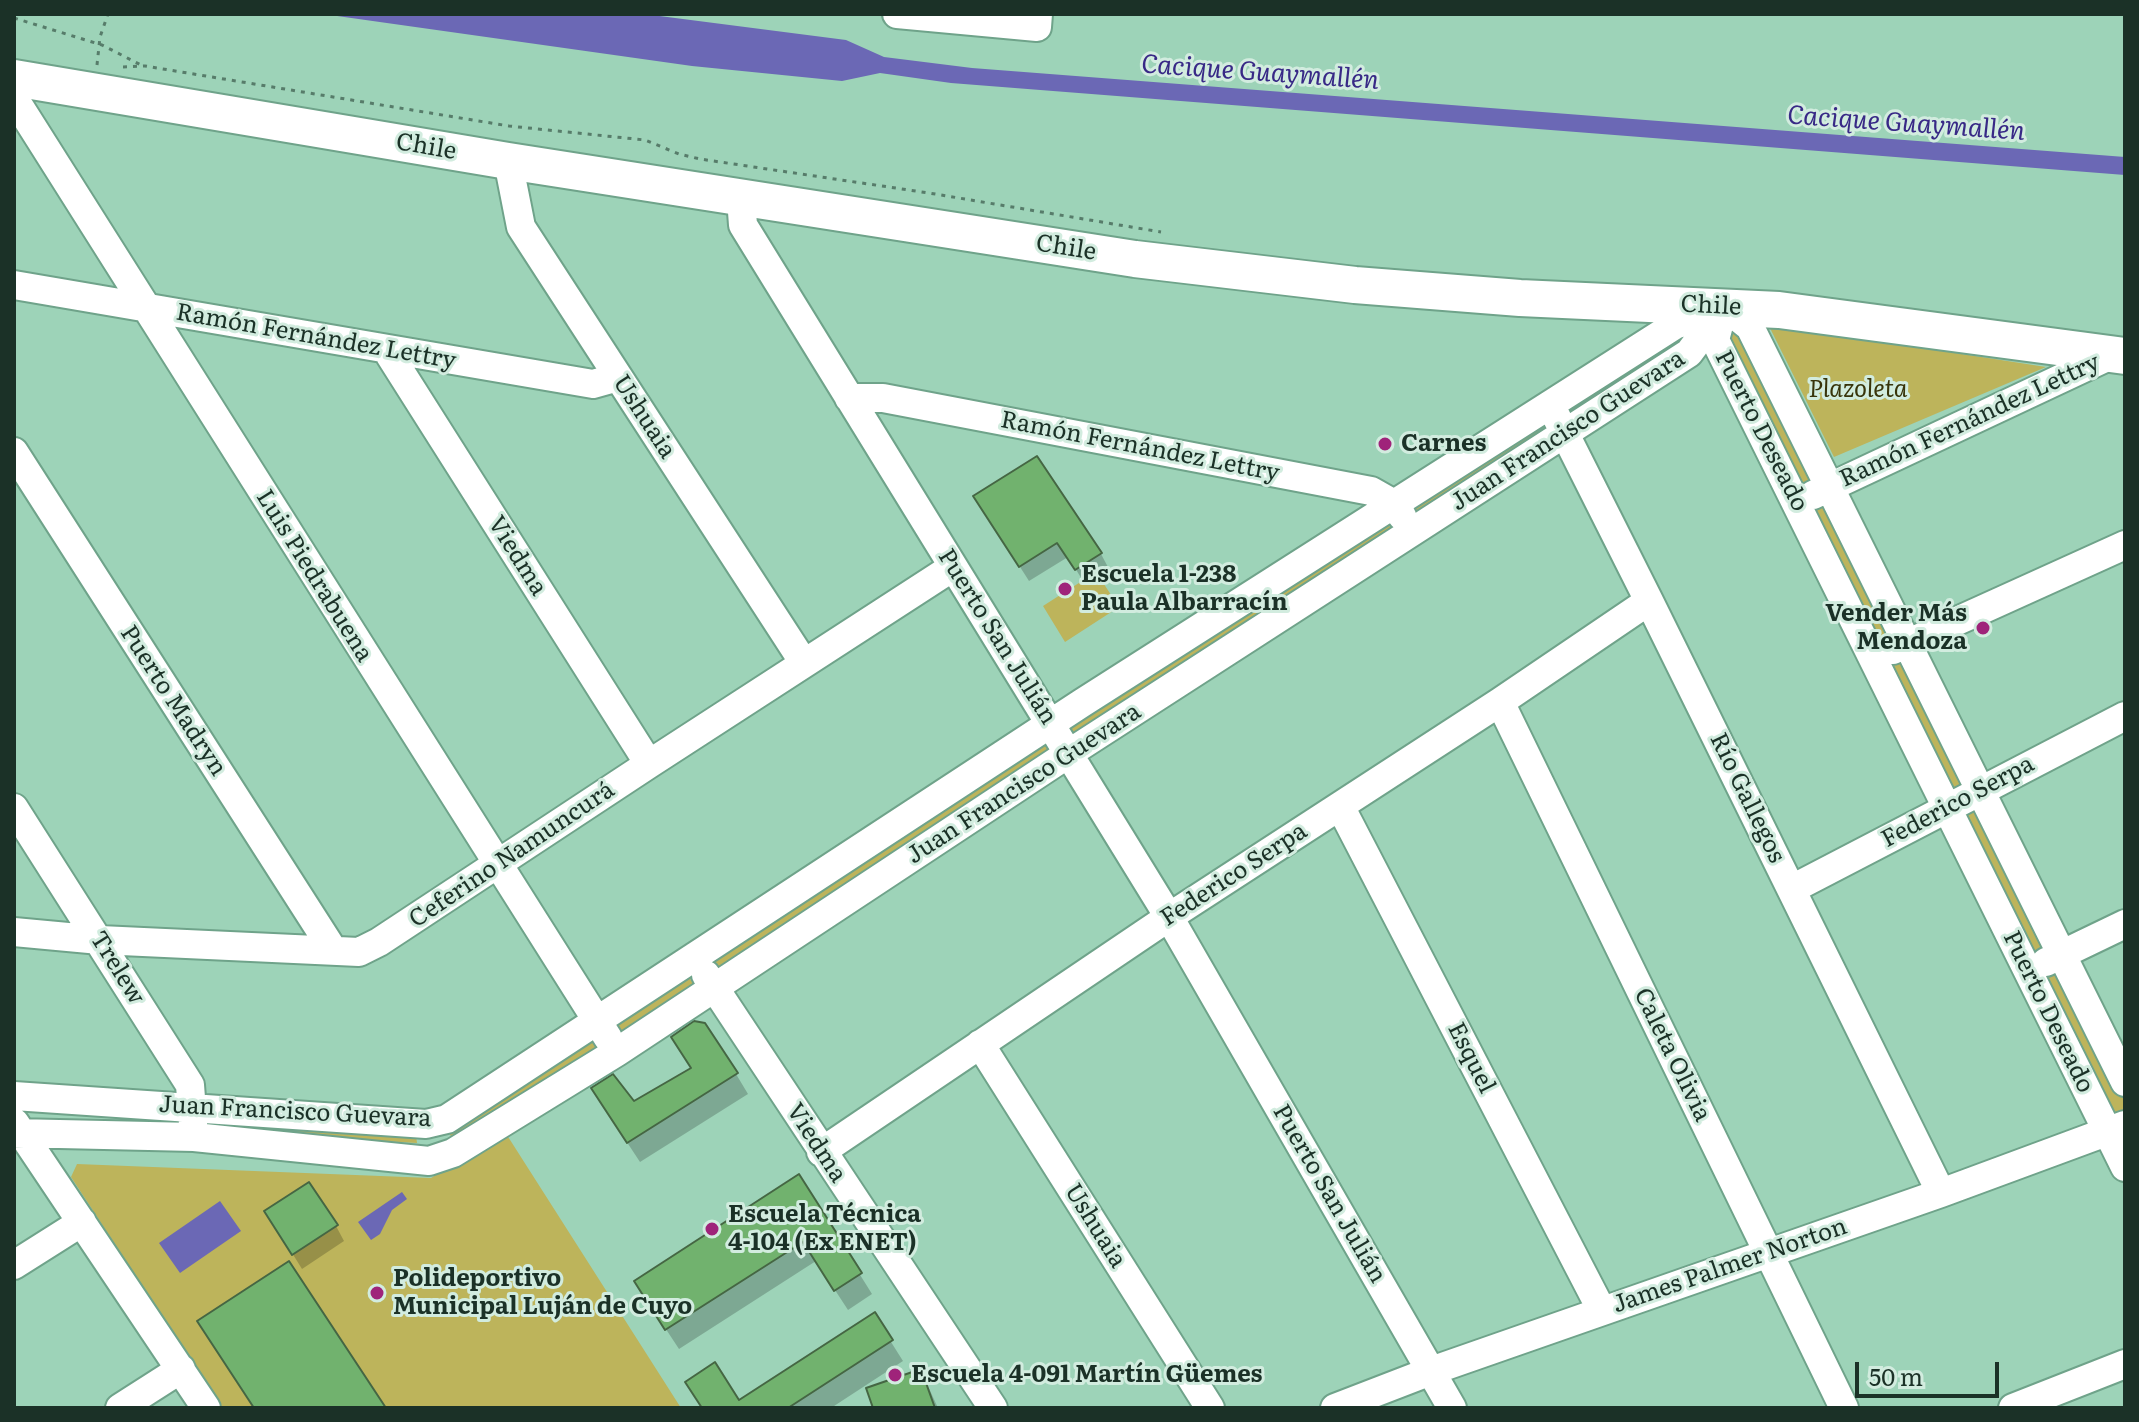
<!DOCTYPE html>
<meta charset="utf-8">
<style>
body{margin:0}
#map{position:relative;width:2139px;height:1422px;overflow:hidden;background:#9dd3b8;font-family:Literata,serif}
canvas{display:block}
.frame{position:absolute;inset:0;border:16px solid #1b3127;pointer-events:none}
.scale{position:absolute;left:1855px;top:1362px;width:144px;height:36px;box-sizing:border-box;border:4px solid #1b3127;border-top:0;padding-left:10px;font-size:24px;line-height:28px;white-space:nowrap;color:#1b3127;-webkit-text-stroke:6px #d2ecdf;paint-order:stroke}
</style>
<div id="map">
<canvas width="2139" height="1422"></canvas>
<div class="frame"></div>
<div class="scale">50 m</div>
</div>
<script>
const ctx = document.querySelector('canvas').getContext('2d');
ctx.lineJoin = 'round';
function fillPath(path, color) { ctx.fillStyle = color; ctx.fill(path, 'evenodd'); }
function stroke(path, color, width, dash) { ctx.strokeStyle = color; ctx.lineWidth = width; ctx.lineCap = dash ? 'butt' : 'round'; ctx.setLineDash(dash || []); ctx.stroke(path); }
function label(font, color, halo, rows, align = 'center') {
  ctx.font = font + ' Literata,serif'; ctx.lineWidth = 6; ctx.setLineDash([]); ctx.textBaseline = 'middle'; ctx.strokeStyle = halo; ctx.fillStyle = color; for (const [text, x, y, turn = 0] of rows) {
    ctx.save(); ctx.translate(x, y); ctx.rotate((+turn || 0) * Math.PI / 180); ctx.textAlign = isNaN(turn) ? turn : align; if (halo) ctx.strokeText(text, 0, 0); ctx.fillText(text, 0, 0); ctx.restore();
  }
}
const green = new Path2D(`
 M1724 306 2125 1082V1167L1715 340Z
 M1768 324 2046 367 1834 457Z
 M1529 420 1545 440 1413 527 1398 503Z
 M1385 512 1400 532 1066 738 1055 724Z
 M1096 572 1119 607 1065 642 1043 606Z
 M1053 738 1062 752 714 976 704 962Z
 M687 974 696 988 619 1037 610 1023Z
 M591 1037 600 1051 456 1144 447 1130Z
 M208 1115 415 1128 417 1143 218 1132Z
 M505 1132 681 1408H222L71 1177 77 1164 431 1178Z`);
const water = new Path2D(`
 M323 14H644L846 40 884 57 972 68 2125 157V175L951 83 880 73 842 81 692 66Z
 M402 1192 407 1199 392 1210 380 1234 371 1240 358 1222Z
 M220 1201 241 1231 180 1273 159 1243Z`);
const shadow = new Path2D(`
 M985 512 1101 554 1109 569 1085 584 1068 557 1029 581Z
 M693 1069 736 1074 748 1094 640 1162 605 1109 633 1104Z
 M799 1177 872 1294 848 1310 816 1261 679 1349 648 1302Z
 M336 1226 344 1241 302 1269 276 1227Z
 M874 1315 903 1361 831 1408H703L739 1402Z
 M921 1371 938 1408H875Z`);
const building = new Path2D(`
 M1037 456 1102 553 1075 570 1057 543 1019 567 973 496Z
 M694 1021 705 1023 738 1073 627 1143 591 1088 613 1074 634 1101 691 1068 671 1037Z
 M799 1174 862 1273 834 1291 803 1242 665 1330 634 1281Z
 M309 1182 338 1225 292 1255 264 1211Z
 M289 1261 386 1408H254L197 1321Z
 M875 1312 893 1340 788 1408H702L685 1382 715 1362 739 1400Z
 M921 1369 935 1408H873L866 1388Z`);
const path = new Path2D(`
 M14 18 102 45 141 65
 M97 65 100 37 108 14
 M123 67 145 66 509 126 645 140 679 154 700 159 929 193 1161 232`);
const minor = new Path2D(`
 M897 14 1037 27 1038 14
 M14 98 608 1038
 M508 161 521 227 804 663
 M741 198 743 225 1169 917 1452 1408
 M14 285 593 384 618 377
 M1724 306 1750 327 2125 1082
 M1723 310 1715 340 2125 1167
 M386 349 649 764
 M849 398H883L1371 491 1394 504 1402 516
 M1556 416 1649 601 1941 1193
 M14 452 333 950
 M1813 495 2109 356
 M1893 650 2125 545
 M1500 702 1844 1408
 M1340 806 1602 1311
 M14 808 190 1085 193 1124
 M1792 889 2125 716
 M14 932 100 940 359 952 379 942 649 764 953 567
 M2046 962 2125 924
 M706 975 993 1408
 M980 1044 1210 1408
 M14 1096 426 1124 447 1119 1082 703 1675 325 1716 309
 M15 1123 206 1408
 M14 1133 194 1137 429 1161 453 1153 617 1052 1068 754 1689 353 1724 306
 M821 1152 1169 917 1500 702 1649 601
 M14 1265 82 1222
 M120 1408 181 1369
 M1335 1408 1431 1371 1941 1193 2125 1125
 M2013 1408 2125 1364`);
const major = new Path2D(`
 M14 78 508 161 1135 259 1355 285 1520 298 1779 310 2125 356`);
const markers = [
 [1385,444,8,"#9f237a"],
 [1065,589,8,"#9f237a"],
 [1983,628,8,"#9f237a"],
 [712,1229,8,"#9f237a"],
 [377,1293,8,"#9f237a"],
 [895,1375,8,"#9f237a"]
];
const streetNames = [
 ["Chile",426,147,10],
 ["Chile",1066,248,9],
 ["Chile",1711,306,3],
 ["Ramón Fernández Lettry",316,337,10],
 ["Ushuaia",644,417,57],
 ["Ramón Fernández Lettry",1970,421,-25],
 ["Juan Francisco Guevara",1568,431,-33],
 ["Puerto Deseado",1761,431,63],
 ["Ramón Fernández Lettry",1140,447,11],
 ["Viedma",517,556,58],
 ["Luis Piedrabuena",314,576,58],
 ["Puerto San Julián",997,637,58],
 ["Puerto Madryn",173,701,57],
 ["Juan Francisco Guevara",1024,784,-33],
 ["Río Gallegos",1747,798,64],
 ["Federico Serpa",1958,802,-28],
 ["Ceferino Namuncurá",512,855,-34],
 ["Federico Serpa",1234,875,-33],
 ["Trelew",117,968,58],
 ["Puerto Deseado",2048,1012,64],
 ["Caleta Olivia",1672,1055,64],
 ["Esquel",1471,1058,63],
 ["Juan Francisco Guevara",295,1112,3],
 ["Viedma",816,1143,57],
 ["Puerto San Julián",1329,1194,60],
 ["Ushuaia",1095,1226,58],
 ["James Palmer Norton",1730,1266,-19]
];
const parkNames = [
 ["Plazoleta",1858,390]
];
const poiNames = [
 ["Carnes",1401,444],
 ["Escuela 1-238",1081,575],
 ["Paula Albarracín",1081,603],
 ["Vender Más",1967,614,"right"],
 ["Mendoza",1967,642,"right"],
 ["Escuela Técnica",728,1215],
 ["4-104 (Ex ENET)",728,1243],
 ["Polideportivo",393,1279],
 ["Municipal Luján de Cuyo",393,1307],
 ["Escuela 4-091 Martín Güemes",911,1375]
];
const waterNames = [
 ["Cacique Guaymallén",1260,73,4],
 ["Cacique Guaymallén",1906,124,4]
];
fillPath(green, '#bdb45b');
fillPath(water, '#6b68b5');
fillPath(shadow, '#0003');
fillPath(building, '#71b26e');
stroke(building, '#456643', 2);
stroke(minor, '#6fa38a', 32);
stroke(major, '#6fa38a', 40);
stroke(path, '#577c6a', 3, [4, 6]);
stroke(minor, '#fff', 28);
stroke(major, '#fff', 36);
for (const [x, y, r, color] of markers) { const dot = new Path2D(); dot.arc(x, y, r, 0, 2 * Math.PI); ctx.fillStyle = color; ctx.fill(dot); stroke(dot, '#d2ecdf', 3); }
label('24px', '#1b3127', '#d2ecdf', streetNames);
label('italic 24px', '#38340a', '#d2ecdf', parkNames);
label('bold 24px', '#1b3127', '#d2ecdf', poiNames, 'left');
label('italic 26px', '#382986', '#d2ecdf', waterNames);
</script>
